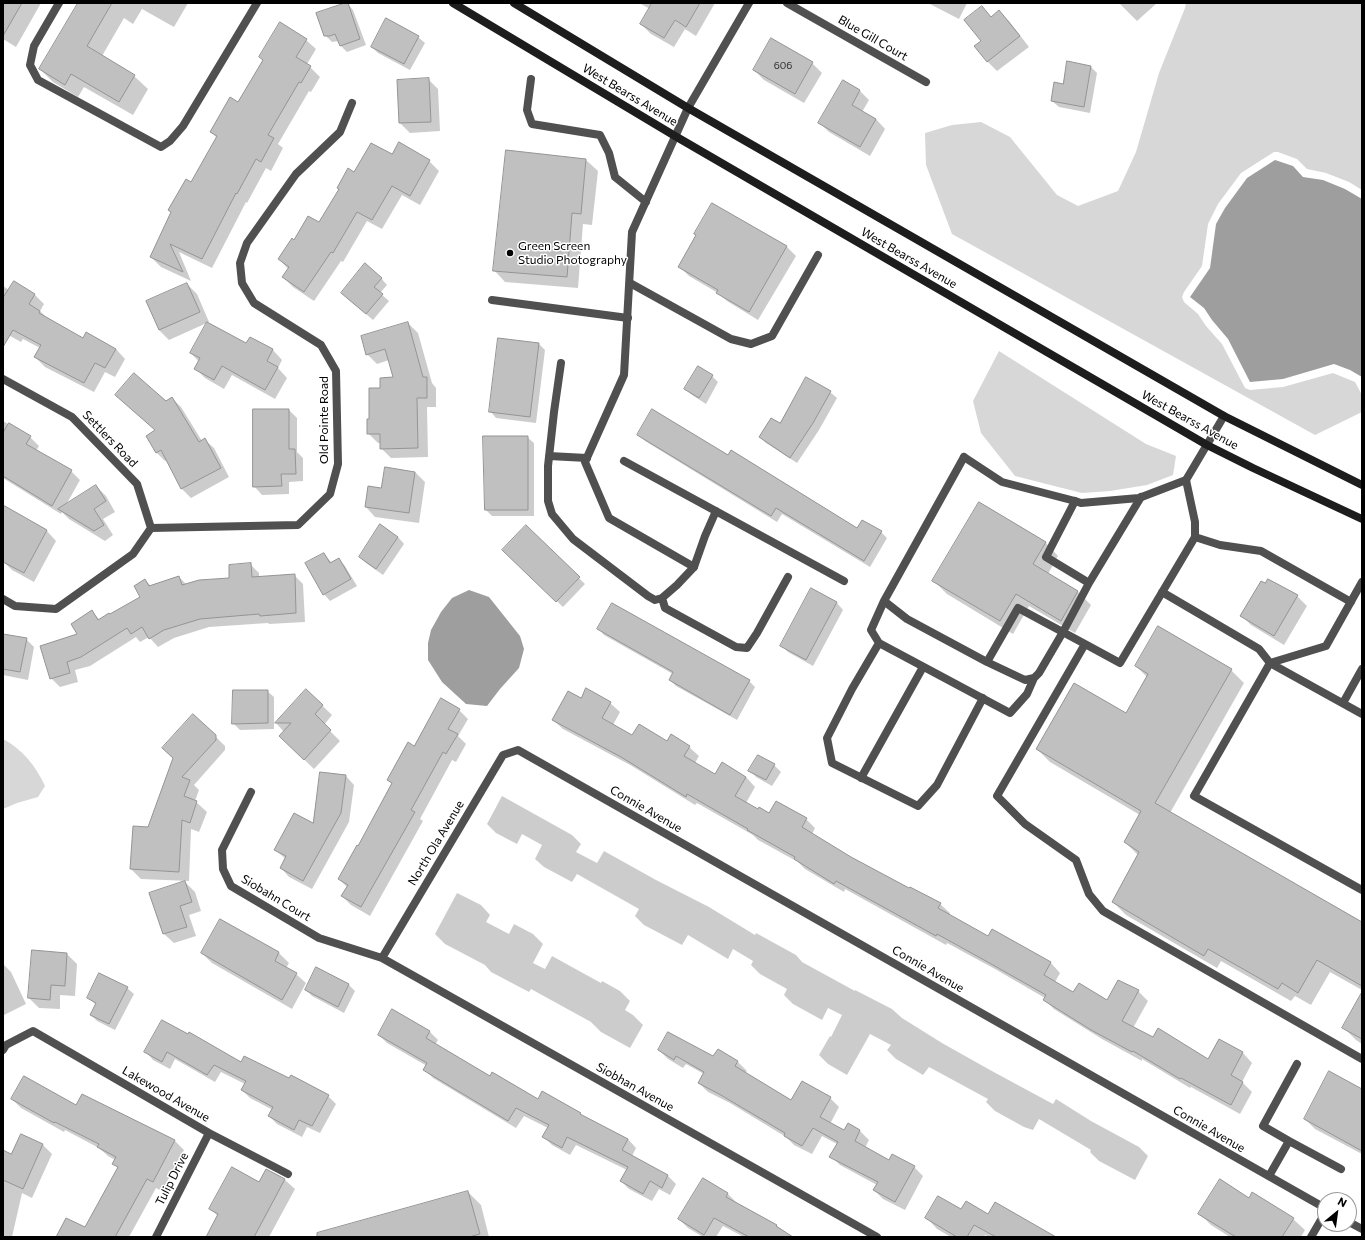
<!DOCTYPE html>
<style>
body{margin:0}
#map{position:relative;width:1365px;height:1240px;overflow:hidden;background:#fff;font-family:Commissioner,sans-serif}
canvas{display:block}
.frame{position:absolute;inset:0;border:4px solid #000;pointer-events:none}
.north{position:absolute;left:1317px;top:1192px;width:40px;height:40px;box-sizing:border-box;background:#fff;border:1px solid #999;border-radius:50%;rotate:29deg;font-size:11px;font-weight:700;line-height:16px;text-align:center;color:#000}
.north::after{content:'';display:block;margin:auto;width:14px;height:18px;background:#000;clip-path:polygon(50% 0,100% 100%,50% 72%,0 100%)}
</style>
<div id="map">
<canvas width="1365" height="1240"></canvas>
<div class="frame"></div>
<div class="north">N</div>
</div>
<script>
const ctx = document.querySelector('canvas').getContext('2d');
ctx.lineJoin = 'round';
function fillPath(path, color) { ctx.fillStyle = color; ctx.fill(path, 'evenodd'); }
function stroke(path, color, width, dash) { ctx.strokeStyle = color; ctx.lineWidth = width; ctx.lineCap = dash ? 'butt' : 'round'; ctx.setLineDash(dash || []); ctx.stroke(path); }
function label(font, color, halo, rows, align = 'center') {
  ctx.font = font + ' Commissioner,sans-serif'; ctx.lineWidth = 3; ctx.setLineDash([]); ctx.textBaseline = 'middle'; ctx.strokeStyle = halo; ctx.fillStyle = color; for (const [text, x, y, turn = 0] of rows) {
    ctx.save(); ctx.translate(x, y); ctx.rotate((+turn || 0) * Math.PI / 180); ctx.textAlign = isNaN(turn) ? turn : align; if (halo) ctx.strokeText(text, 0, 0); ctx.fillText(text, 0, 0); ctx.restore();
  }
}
const green = new Path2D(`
 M1186 3H1362V190L1349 182 1326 173 1307 169 1297 159 1278 152H1274L1241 173 1218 204 1208 224 1202 266 1184 292 1182 297 1184 302 1198 314 1206 326 1222 344 1245 388 1250 390 1283 387 1333 373 1355 382 1362 395V412L1315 435 952 234 926 165 925 133 952 125 981 122 1010 137 1057 195 1078 206 1118 191 1136 152 1159 73 1185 8Z
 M999 351 1146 444 1176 456 1173 475 1147 485 1110 491 1082 493 1015 476 981 433 973 401Z
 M3 739C22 749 36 766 45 786L38 797 17 803 3 809Z`);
const water = new Path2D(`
 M1275 160 1293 166 1303 177 1323 180 1345 189 1362 199V377L1350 370 1334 364 1283 379 1250 382 1228 339 1212 320 1204 308 1190 297 1210 268 1216 224 1225 208 1247 178Z
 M469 590 489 597 520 636 524 649 519 668 500 689 487 706 466 704 442 682 428 660V643L431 630 441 612 452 598Z`);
const shadow = new Path2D(`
 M3 3H41L16 47 3 39Z
 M79 3H188L174 27 142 9 133 24 124 18 102 56 134 76 148 89 133 115 84 87 78 97 53 82 40 69Z
 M347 3 353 10 366 45 347 52 340 45 339 41 332 42 325 35Z
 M639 3H715L696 36 685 29 674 47 651 34 641 24 650 9Z
 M928 3H967L959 19Z
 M1119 3H1157L1137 21Z
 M982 8 992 18 999 12 1009 21 1029 47 997 71 987 61 982 41Z
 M418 37 425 43 410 70 378 53 372 47Z
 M306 40 316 49 307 64 320 77 311 92 309 91 278 144 283 148 271 171 266 168 247 203 246 202 212 268 179 252 191 281 161 267 151 257 217 138 211 132 239 103 263 60 260 57Z
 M812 63 822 73 804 103 764 80 754 70Z
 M1067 63 1091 67 1097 73 1090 113 1059 107 1052 101 1063 85Z
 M428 79 438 89 440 131 410 133 400 123 398 81Z
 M860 91 869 100 862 112 876 119 885 129 870 156 829 132 820 123Z
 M399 144 429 161 439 171 420 205 402 195 382 229 367 221 343 262 341 261 314 301 293 287 283 277 288 269 279 259 294 241 319 224 355 174 393 156Z
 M506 151 586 160 598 171 592 225 583 224 578 288 505 282 494 270Z
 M712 205 787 247 796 256 758 320 727 301 718 293 689 276 680 267Z
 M381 278 387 285 380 293 389 301 373 320 348 299Z
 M14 282 35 295 44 304 40 311 48 319 84 339 116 349 125 359 115 377 105 372 94 392 45 367 35 357 40 348 23 339 21 342 3 332V286L9 290Z
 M187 284 197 294 209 322 169 340 159 330 147 302Z
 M408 323 418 333 432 383 436 388V407H427L428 457 391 458 381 448V443H378L368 433 370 420 381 389 394 378 389 360 377 364 367 354Z
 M251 338 273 350 282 360 278 368 287 378 275 399 232 375 224 389 205 378 196 369 199 362 191 353 247 345Z
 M539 344 545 350 536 423 496 418 490 411Z
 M712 376 718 382 706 404 692 395 685 389Z
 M830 392 837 398 819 430 797 463 766 443 760 437Z
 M116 395 166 402 172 398 181 407 202 441 205 440 214 448 229 477 191 498 182 489 167 460 165 461 157 453 156 431Z
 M289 410 297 418V452L303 458V481L289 482V494L262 495 254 486Z
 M3 421 30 437 39 446 36 451 71 471 80 480 66 505 96 486 106 496 115 512 103 519 113 535 105 541 69 519 62 512 61 514 3 478Z
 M639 435 729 456 857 530 881 532 887 538 870 567 782 514 777 522 645 441Z
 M527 437 534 443V516H492L486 510Z
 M415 472 425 482 419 523 375 517 366 507 382 489Z
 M3 506 47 531 56 541 34 582 12 570 3 561Z
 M526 526 585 584 563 607 504 550Z
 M398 537 404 544 383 575 366 563 360 557Z
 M1045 542 1058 556 1048 574 1078 592 1091 605 1075 633 1029 606 1013 634 947 594 934 581Z
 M324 554 332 563 339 559 345 566 357 586 330 601 324 594Z
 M250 564 259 573V577L294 575 303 584 305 622 269 624 268 623 209 627 174 638 158 647 149 637 140 642 136 637 90 666 75 670 78 682 60 687 51 678 79 635 92 612 100 620 142 597 145 580 151 586 179 577 187 585 231 579Z
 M812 590 837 603 843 610 813 666 788 652 782 646Z
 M1297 596 1307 606 1284 645 1251 625 1242 616Z
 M598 628 749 681 755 687 737 720 676 686 670 680 673 674 604 635Z
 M3 635 26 639 34 647 28 680 3 675Z
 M1136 666 1231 670 1244 683 1170 813 1362 923V990L1330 972 1311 1005 1295 996 1291 1001 1221 961 1217 968 1126 915 1113 902 1138 855 1125 842 1140 815 1050 762 1037 749 1127 714 1148 678Z
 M306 690 332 715 324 725 340 741 314 769 290 746 284 732 276 723Z
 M267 691 274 697V729L240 730 233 723Z
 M581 699 610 703 620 712 613 725 633 737 668 742 671 736 689 747 699 756 695 763 715 776 746 777 755 787 746 803 758 811 770 814 806 819 815 828 812 834 851 858 909 889 940 904 950 913 949 915 988 937 992 930 1051 963 1060 973 1055 982 1074 994 1108 1001 1138 991 1148 1001 1133 1028 1153 1038 1209 1060 1220 1040 1243 1053 1252 1063 1242 1082 1252 1092 1240 1114 1191 1087 1190 1088 1142 1059V1061L1102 1039 1054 1009 1044 999 1045 998 995 969 947 943 946 945 845 889 844 892 805 869 798 862 758 840 753 835 697 803 695 805 632 766 563 729 553 720Z
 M459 710 468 719 458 736 466 744 456 762 452 760 420 819 423 821 370 916 351 905 342 896 347 887 339 879 358 847 392 784 388 780 414 747Z
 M215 736 225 746V750L194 785 199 790 195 801 207 812 199 832 191 829 189 881 141 879 131 869 148 828 174 759 163 748Z
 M774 765 781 772 772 786 756 777 750 770Z
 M346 776 354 785 349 822 312 889 289 877 281 868 286 859 275 850 313 825Z
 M502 796 572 835 581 844 576 852 597 863 604 851 656 880 709 907 755 935 756 933 796 955 802 962 855 991V990L892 1009 902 1018 942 1043 990 1070 1053 1104 1056 1099 1091 1121 1139 1147 1148 1156 1135 1180 1099 1161 1090 1152 1091 1150 1039 1119 1033 1130 1024 1127 995 1111 986 1102 988 1099 929 1067 923 1075 896 1059 887 1050 891 1045 870 1034 847 1075 828 1064 819 1055 830 1036 831 1037 842 1015 828 1008 822 1020 793 1004 784 995 787 989 760 974 751 965 753 961 733 949 728 959 688 935 682 945 644 925 635 916 639 909 577 874 572 882 544 867 535 859 542 845 522 834 517 844 496 833 487 824Z
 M185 882 195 892 201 911 189 915 196 936 174 943 164 934Z
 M457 893 481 905 490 915 486 922 509 934 514 924 533 934 543 944 533 963 545 969 552 956 601 983 602 981 620 991 630 1001 625 1010 633 1015 643 1025 630 1048 601 1032 591 1022 531 989 529 992 491 972 485 965 445 944 435 934Z
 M221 920 279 953 289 963 286 968 296 974 306 983 292 1009 212 963 202 953Z
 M32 951 67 954 77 964 75 996 60 995V1009L39 1008 29 998Z
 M3 964 11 972 26 1004 4 1015 3 1014Z
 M317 968 349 985 355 991 344 1013 312 996 306 990Z
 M127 988 134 994 115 1030 97 1021 91 1015 96 1005 88 997Z
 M1362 994V1044L1356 1040 1343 1027Z
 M393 1010 430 1032 438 1040 435 1045 490 1077 538 1100 580 1114 583 1116 628 1139 636 1148 632 1156 668 1176 676 1184 670 1195 659 1189 652 1201 629 1189 621 1181 627 1170 576 1145 570 1155 552 1145 544 1137 548 1128 524 1116 516 1128 433 1078 425 1070 427 1066 387 1043 379 1035Z
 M163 1021 242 1063 289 1080 328 1096 336 1104 320 1133 307 1127 302 1137 277 1124 269 1116 273 1110 250 1098 242 1090 245 1084 221 1072 215 1082 175 1059 170 1069 153 1060 146 1052Z
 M659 1050 713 1058 718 1050 738 1062 747 1071 745 1073 792 1101 830 1098 839 1107 830 1124 844 1132 848 1125 860 1131 869 1140 865 1148 890 1161 914 1167 923 1176 905 1210 883 1199 874 1190 877 1185 840 1165 831 1156 837 1144 822 1136 812 1154 794 1145 786 1137 730 1103 708 1092 699 1083 704 1074 686 1064 683 1068 668 1059Z
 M1362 1090V1154L1315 1129 1305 1119Z
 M82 1096 175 1141 184 1150 162 1191 156 1188 129 1237H57L85 1228 118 1168 114 1164 115 1160 108 1156 99 1148 65 1130 64 1132 21 1108 12 1099 77 1106Z
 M43 1145 52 1154 32 1198 22 1193 12 1237H3V1157Z
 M266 1170 285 1180 295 1189 269 1237H207L218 1216 210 1209 259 1184Z
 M703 1179 728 1194 737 1203 776 1225 782 1231 791 1237H744L723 1226 716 1237H703L688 1228 679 1219Z
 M468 1192 481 1205 489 1237H326Z
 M1249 1199 1293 1219 1305 1230 1301 1237H1230L1211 1225 1200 1214Z
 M961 1211 989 1215 1053 1237H989L985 1235 984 1237H951L937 1229 926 1217Z`);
const building = new Path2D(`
 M3 3H22L3 36Z
 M78 3H112L87 46 135 75 119 102 71 74 65 85 39 69Z
 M345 3H348L360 39 340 46 335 34 330 36H324L316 13Z
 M652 3H700L686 27 675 20 664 38 640 24Z
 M982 6 991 17 999 10 1020 36 987 62 974 46 981 41 964 20Z
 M386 18 419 36 404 64 371 47Z
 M280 22 307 39 296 57 311 66 301 83 299 82 268 135 274 138 261 162 256 159 237 194 236 193 202 259 170 244 183 272 150 257 171 212 168 210 186 179 191 182 217 136 210 132 230 97 238 102 263 60 259 57Z
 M771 38 813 62 795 94 753 70Z
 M1067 61 1091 66 1084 107 1051 101 1054 82 1063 84Z
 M429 78 431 122 399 123 397 80Z
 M843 80 860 90 852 105 876 119 860 147 818 123Z
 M399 142 430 160 410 196 392 186 372 220 357 212 333 253 331 252 304 292 282 277 289 267 278 259 292 238 294 240 308 216 319 222 339 189 337 188 348 168 354 172 371 143 392 154Z
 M506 150 586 159 581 214 572 213 567 277 493 271Z
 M712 203 787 246 749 312 716 293 718 290 678 267 696 235 694 234Z
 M365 263 382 278 374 287 383 294 366 314 341 293Z
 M14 281 35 294 29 304 40 311 39 313 83 338 86 332 116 349 105 368 95 363 84 383 34 357 41 345 13 330 3 347V298Z
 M187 283 200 312 159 330 146 301Z
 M207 322 246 343 250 337 273 349 267 361 278 367 265 390 222 366 214 380 194 369 200 358 190 353Z
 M408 322 423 377H427V398H417L418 448 380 449V434H367V419H369V388H380V378L393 377 385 349 366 355 361 336Z
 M498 338 539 343 530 417 489 412Z
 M698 366 713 375 699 398 684 389Z
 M134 373 166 401 172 397 199 442 205 438 221 468 181 489 161 450 156 453 146 436 155 430 115 395Z
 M806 377 831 391 813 423 790 458 759 437 771 418 780 423Z
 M253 409H289V449H295L296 474H281L282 486 253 487Z
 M652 409 728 455 731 450 857 528 862 520 882 531 864 561 776 508 771 516 637 435Z
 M9 423 31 436 26 444 72 470 52 506 3 476V433Z
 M483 436H528V510H485Z
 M385 467 415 472 409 513 365 507 368 486 381 488Z
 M96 485 106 501 94 509 104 525 94 531 58 509Z
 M979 502 1046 542 1033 564 1078 591 1061 621 1016 594 1000 621 932 581Z
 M3 505 47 530 24 573 3 562Z
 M380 524 398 537 376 569 359 557Z
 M526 525 580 577 556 602 502 550Z
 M324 553 330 563 339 558 351 579 323 595 305 563Z
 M251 563 252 577 295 574 296 613 260 616 259 614 200 619 164 630 149 639 142 627 131 634 127 628 81 657 67 662 70 673 50 679 40 646 77 634 71 624 92 610 98 620 109 613 110 614 140 597 134 586 145 579 149 586 179 576 182 585 199 580 229 578V565Z
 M1268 579 1298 595 1274 636 1240 616 1261 581 1265 583Z
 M811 588 837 602 806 660 780 646Z
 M612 603 750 680 730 715 669 680 673 672 597 629Z
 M1158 626 1232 669 1155 803 1362 922V986L1317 960 1298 993 1282 983 1278 989 1208 949 1204 956 1112 902 1139 852 1124 842 1141 811 1036 749 1074 683 1126 713 1148 674 1135 666Z
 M3 634 27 638 20 672 3 669Z
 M586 688 611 702 602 718 632 735 639 724 667 741 671 734 690 746 684 756 715 774 722 762 746 777 735 796 758 809 759 807 769 813 776 801 807 818 802 827 851 857 909 888 910 887 941 903 938 908 988 936 992 929 1051 962 1044 975 1073 992 1079 983 1107 1000 1118 980 1139 990 1122 1021 1153 1037 1158 1028 1208 1059 1219 1039 1243 1052 1231 1075 1243 1082 1231 1105 1181 1078 1180 1079 1133 1051 1132 1052 1091 1030 1043 1000 1046 995 984 960 937 934 936 936 836 881 834 884 794 859 795 857 747 830 748 829 687 794 686 797 621 757 552 720 568 691 581 698Z
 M306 689 323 705 315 714 331 730 304 760 279 736 291 723H275Z
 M233 690H268V723L232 724Z
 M441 698 460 709 448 729 458 734 446 754 443 752 411 810 415 812 361 907 341 896 348 885 338 879 357 845 358 846 392 783 387 780 408 742 414 746Z
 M193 714 216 735V740L182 777 190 780 184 796 197 801 190 823 182 820 179 872 130 869 133 826 148 827 173 758 162 748Z
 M758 755 775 764 766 780 748 771Z
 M320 772 346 775 341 813 303 881 280 868 286 856 274 850 294 813 313 823Z
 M185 881 192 902 180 906 187 927 163 934 149 893Z
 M220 919 279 952 275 961 297 973 282 1000 201 953Z
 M32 950 67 953 65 986 51 985 50 1000 28 998Z
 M316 967 349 984 338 1007 305 990Z
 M99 973 128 987 109 1024 90 1015 96 1003 87 998Z
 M1362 992V1039L1342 1028Z
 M392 1009 430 1031 426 1038 490 1076 492 1072 538 1099 542 1091 581 1113 580 1114 628 1139 622 1150 668 1175 662 1188 650 1181 643 1194 620 1181 628 1167 567 1137 562 1148 542 1137 549 1125 516 1108 508 1121 423 1070 427 1063 378 1035Z
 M162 1020 188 1034 189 1032 241 1062 244 1056 289 1078 291 1075 329 1095 312 1126 299 1120 294 1130 268 1116 273 1107 241 1090 246 1081 214 1065 207 1075 167 1052 162 1062 144 1052Z
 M668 1032 713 1056 718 1049 738 1061 735 1066 791 1100 802 1081 831 1097 820 1117 844 1130 848 1123 860 1130 855 1141 889 1160 892 1154 915 1166 895 1202 873 1190 878 1182 829 1157 838 1142 813 1128 802 1146 784 1136 785 1133 719 1094 698 1083 704 1072 676 1056 674 1060 658 1050Z
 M1329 1071 1362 1089V1151L1304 1119Z
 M24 1076 76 1105 82 1094 175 1140 153 1182 147 1179 115 1237H56L66 1218 85 1227 118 1167 112 1164 116 1157 97 1147 99 1144 55 1122 54 1123 11 1099Z
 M21 1134 43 1144 23 1189 3 1180V1150L11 1154Z
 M232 1167 259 1182 266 1169 285 1179 254 1237H206L218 1214 209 1209Z
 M703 1178 728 1193 726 1197 777 1225 776 1226 793 1237H749L714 1218 704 1235 678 1219Z
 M1220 1179 1249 1198 1252 1192 1294 1218 1282 1237H1236L1198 1214Z
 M468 1191 480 1234 469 1237H317V1233Z
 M938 1196 961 1209 966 1201 988 1214 995 1202 1056 1237H996L974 1225 967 1237H957L925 1218Z`);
const service = new Path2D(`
 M59 3 34 46 30 65 38 80 161 147 170 141 183 126 257 3
 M531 79 527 110 532 124 600 135 609 153 615 177 646 202
 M630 283 731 339 751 344 772 336 818 255
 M492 300 628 318
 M561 363 554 412 548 466V501L552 514 573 539 648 596 655 600 662 598 677 585 694 567 705 536 716 511
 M549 456 587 458
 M964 457 884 601 907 619 987 662
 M624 461 844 581
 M1186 480 1195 522V537L1120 663 1085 644 997 796 1025 824 1076 860 1089 894 1103 911 1362 1059
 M1075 501 1046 557 1089 583 1063 632 1039 673 1034 678 1025 680 987 662 1018 608 1085 644
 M1195 537 1220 545 1261 551 1351 602
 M1362 582 1326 646 1270 663 1194 796 1362 890
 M1089 583 1141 497
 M1162 592 1259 649 1270 663 1362 714
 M662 598 665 608 736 647 747 648 757 633 788 577
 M884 601 871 630 879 643 1010 713 1027 694 1034 678
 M879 643 852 689 827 738 832 763 918 806 937 785 983 698
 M1343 703 1362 669
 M861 778 923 667
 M1289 1141 1341 1169
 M1269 1176 1289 1141 1263 1126 1297 1064
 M1311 1237 1325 1213`);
const minor = new Path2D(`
 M787 3 926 82
 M3 379 72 417 137 484 151 528
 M964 457 1002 482 1075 501 1081 503 1139 498 1186 480 1224 416
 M694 567 609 518 585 462 624 375 632 232 688 108 749 3
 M3 599 15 606 56 609 133 554 151 528 298 525 330 494 338 464 336 371 321 345 254 303 242 283 240 263 247 243 296 174 340 132 352 103
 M251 792 222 850 223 869 231 886 319 938 382 958 877 1237
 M382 958 503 755 518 750 1325 1208
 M3 1050 6 1045 33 1031 209 1133 288 1174
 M1349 1222 1362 1229
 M156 1237 209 1133`);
const secondary = new Path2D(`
 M453 3 675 136 1207 445 1253 468 1362 519
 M514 3 688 108 1224 416 1362 485`);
const markers = [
 [510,253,4,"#000"]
];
const numberNames = [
 ["606",783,66]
];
const streetNames = [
 ["Blue Gill Court",873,38,30],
 ["West Bearss Avenue",630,95,31],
 ["West Bearss Avenue",909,258,30],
 ["Old Pointe Road",324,420,-90],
 ["West Bearss Avenue",1190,420,29],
 ["Settlers Road",110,439,46],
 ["Connie Avenue",646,809,30],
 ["North Ola Avenue",436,843,-59],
 ["Siobahn Court",276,898,31],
 ["Connie Avenue",928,969,30],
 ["Siobhan Avenue",635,1087,29],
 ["Lakewood Avenue",166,1094,30],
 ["Connie Avenue",1209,1129,30],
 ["Tulip Drive",172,1179,-63]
];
const poiNames = [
 ["Green Screen",518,246],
 ["Studio Photography",518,260]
];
fillPath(green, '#d7d7d7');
fillPath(water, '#9e9e9e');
fillPath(shadow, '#0003');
fillPath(building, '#c0c0c0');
stroke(building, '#949494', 1);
stroke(service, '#505050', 8);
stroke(minor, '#505050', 8);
stroke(secondary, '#1d1d1d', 8);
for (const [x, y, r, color] of markers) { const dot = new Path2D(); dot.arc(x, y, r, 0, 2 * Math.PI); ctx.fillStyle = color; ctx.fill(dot); stroke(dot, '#fff', 1.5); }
label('10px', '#303030', null, numberNames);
label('12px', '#000', '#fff', streetNames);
label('12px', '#000', '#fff', poiNames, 'left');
</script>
